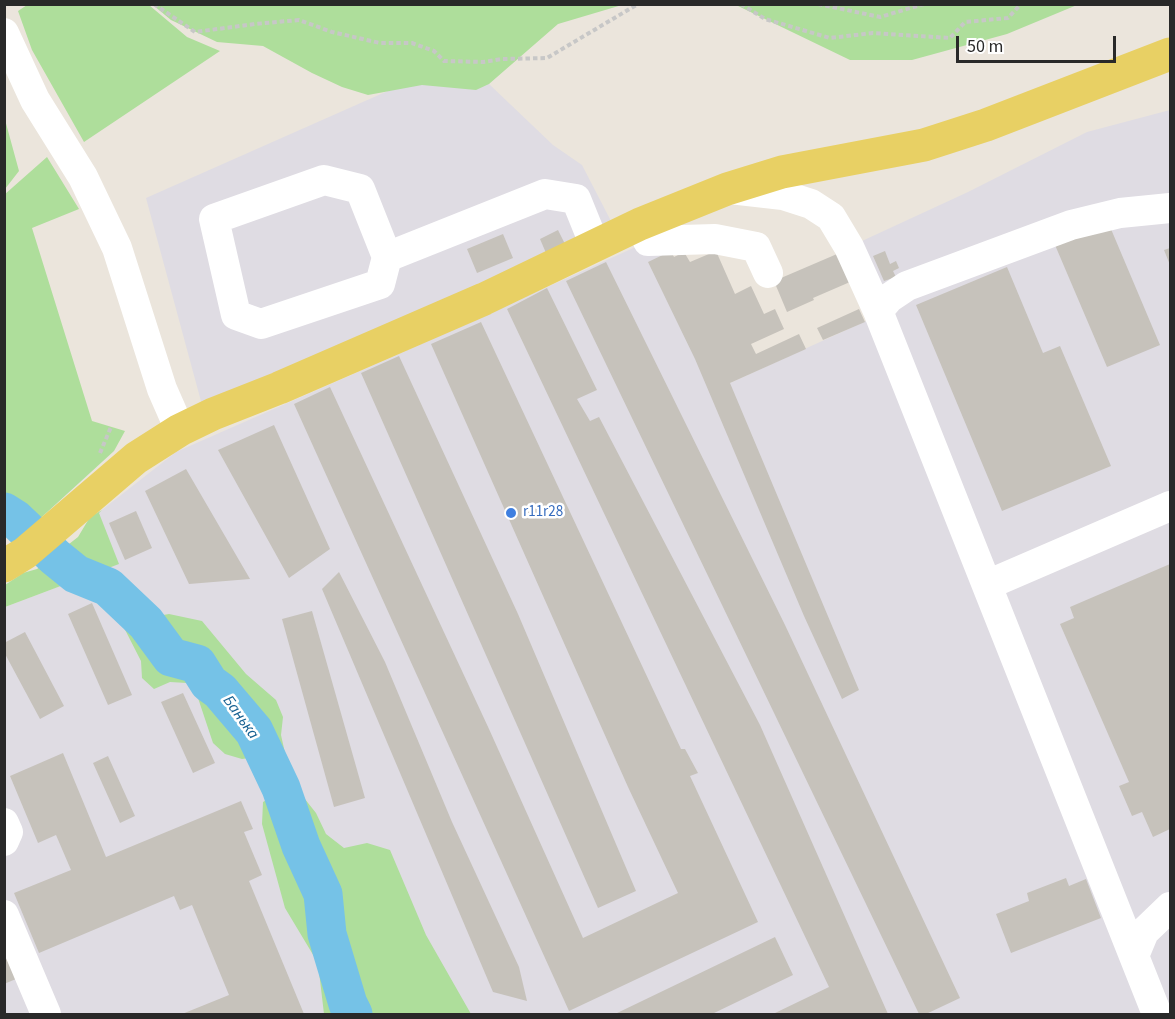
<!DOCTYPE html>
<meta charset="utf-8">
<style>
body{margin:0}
#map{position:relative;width:1175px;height:1019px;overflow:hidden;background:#ebe5dc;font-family:"Source Sans 3",sans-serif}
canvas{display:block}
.frame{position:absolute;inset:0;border:6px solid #292929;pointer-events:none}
.scale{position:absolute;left:956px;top:36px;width:160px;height:27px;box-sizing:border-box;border:3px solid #292929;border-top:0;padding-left:8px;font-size:18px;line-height:21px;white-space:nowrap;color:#292929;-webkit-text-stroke:4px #fff;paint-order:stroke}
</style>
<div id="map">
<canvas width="1175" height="1019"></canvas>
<div class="frame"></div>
<div class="scale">50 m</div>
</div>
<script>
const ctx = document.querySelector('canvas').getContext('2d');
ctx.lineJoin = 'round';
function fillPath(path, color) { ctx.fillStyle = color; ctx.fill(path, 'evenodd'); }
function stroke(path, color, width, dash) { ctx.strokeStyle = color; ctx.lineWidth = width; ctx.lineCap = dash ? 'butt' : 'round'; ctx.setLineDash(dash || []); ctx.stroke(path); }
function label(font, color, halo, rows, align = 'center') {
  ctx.font = font + ' "Source Sans 3",sans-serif'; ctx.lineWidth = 5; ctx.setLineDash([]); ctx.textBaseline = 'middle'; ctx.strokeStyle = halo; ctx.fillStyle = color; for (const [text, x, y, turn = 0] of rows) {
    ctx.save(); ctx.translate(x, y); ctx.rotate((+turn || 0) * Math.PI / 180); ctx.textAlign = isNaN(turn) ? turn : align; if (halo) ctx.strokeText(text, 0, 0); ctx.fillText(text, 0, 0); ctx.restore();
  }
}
const industrial = new Path2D(`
 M464 77 489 84 553 145 582 165 612 223 591 235 202 405 146 198 399 86Z
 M1170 110V1014H5V607L118 564 98 513 176 452 399 354 671 231V251L730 383 866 321 849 247 968 192 1087 132Z`);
const green = new Path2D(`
 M27 5H149L187 37 220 51 84 142 32 50 18 11Z
 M153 5H622L558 24 489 84 476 90 422 85 368 95 342 87 312 73 263 46 217 42 171 20Z
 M736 5H1077L1007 34 912 60H850Z
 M4 116 19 171 5 189H4Z
 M47 157 79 209 32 228 92 421 125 431 114 451 32 526 5 500 4 195Z
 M102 510 99 513 119 564 5 607V585L23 573 37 569 78 537 90 517Z
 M134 611 152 617 169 614 202 621 246 674 276 700 283 717 281 735 285 753 242 759 225 754 213 743 197 695 187 683 170 682 154 689 142 678 141 661 118 616Z
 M293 784 316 813 326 834 344 848 367 843 390 850 426 935 471 1014H324L318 963 285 908 262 824 263 802Z`);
const water = new Path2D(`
 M4 500 32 526 18 538 5 527Z`);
const river = new Path2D(`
 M4 512 15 519 55 557 76 574 108 587 146 623 171 657 197 664 209 683 220 691 254 731 281 788 301 846 323 894 327 934 348 1004 353 1014`);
const building = new Path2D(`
 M1108 222 1160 345 1107 367 1055 245Z
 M558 230 565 244 546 253 540 239Z
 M503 234 513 258 477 273 467 249Z
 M1170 248V265L1164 250Z
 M671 251 674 257 684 252 690 262 716 251 735 294 751 286 764 314 775 309 784 329 751 344 756 354 799 334 806 349 730 383 859 690 842 699 804 616 695 359 648 262Z
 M885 251 890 264 896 261 899 268 893 271 896 277 884 281 873 256Z
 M837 254 850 282 813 298 814 300 787 312 774 281Z
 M606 262 785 625 960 998 926 1014H919L566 281Z
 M1007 267 1043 353 1060 346 1111 466 1002 511 916 305Z
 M547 288 597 390 577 399 590 421 599 417 760 725 888 1014H773L829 987 507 309Z
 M859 309 865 322 823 340 817 328Z
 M481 322 681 749H685L698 773 690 776 758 922 569 1011 294 404 330 387 489 729 583 938 678 893 628 787 431 344Z
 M399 356 518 614 636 891 598 908 361 373Z
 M274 425 330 549 289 578 218 450Z
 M186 469 250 579 189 584 145 491Z
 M136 511 152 548 125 560 109 523Z
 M1170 564V829L1153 837 1142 812 1132 816 1119 786 1129 782 1060 624 1074 618 1070 607Z
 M339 572 385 662 452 822 519 967 527 1001 493 992 322 589Z
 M92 603 132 695 108 705 68 614Z
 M312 611 365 798 334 807 282 619Z
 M25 632 64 706 40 719 4 652V643Z
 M183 693 215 763 193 773 161 702Z
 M63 753 106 857 241 801 253 829 244 832 262 875 249 881 304 1014H182L229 995 192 905 180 910 174 896 39 953 14 893 71 870 56 835 38 843 10 776Z
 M108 756 135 816 120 823 93 763Z
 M1066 878 1069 886 1086 879 1101 918 1011 953 996 914 1029 901 1027 893Z
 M775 937 793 975 712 1014H615Z
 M4 953 16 979 4 984Z`);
const path = new Path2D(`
 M154 4 195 32 255 24 299 20 332 32 380 43H412L434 51 444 61 483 62 502 59 547 58 638 4
 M321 4H329
 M741 4 765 19 830 38 873 33 950 38 965 22 1008 18 1021 4
 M818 4 880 17 924 4
 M100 453 111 427`);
const minor = new Path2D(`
 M4 33 35 100 83 177 117 248 162 389 180 430
 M324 180 360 189 387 257 380 284 261 324 236 315 214 219Z
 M730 189 783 195 811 204 831 217 849 247 878 311 1157 1014
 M640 224 648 241 715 239 756 247 768 273
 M387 257 545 194 576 199 595 246
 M878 311 889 298 907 286 1071 225 1120 213 1170 208
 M987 585 1170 506
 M4 823 8 832 4 841
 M4 915 46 1014
 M1134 956 1144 932 1170 907`);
const major = new Path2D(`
 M4 566 25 553 136 458 180 430 213 414 279 388 484 299 640 224 727 189 782 172 924 145 986 125 1170 54`);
const markers = [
 [511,513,6,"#3f7fe0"]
];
const shopNames = [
 ["r11r28",523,513]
];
const waterNames = [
 ["Банька",240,718,54]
];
fillPath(industrial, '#dfdce3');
fillPath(green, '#aede9b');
fillPath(water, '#75c2e7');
stroke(river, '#75c2e7', 39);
fillPath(building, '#c6c2bb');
stroke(path, '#c7c7c7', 4, [4.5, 3]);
stroke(minor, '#fff', 30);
stroke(major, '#e8d064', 33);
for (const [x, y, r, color] of markers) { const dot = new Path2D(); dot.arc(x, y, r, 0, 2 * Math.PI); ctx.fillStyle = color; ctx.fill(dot); stroke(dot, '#fff', 2); }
label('15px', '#366cbe', '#fff', shopNames, 'left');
label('italic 16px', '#156091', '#fff', waterNames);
</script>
